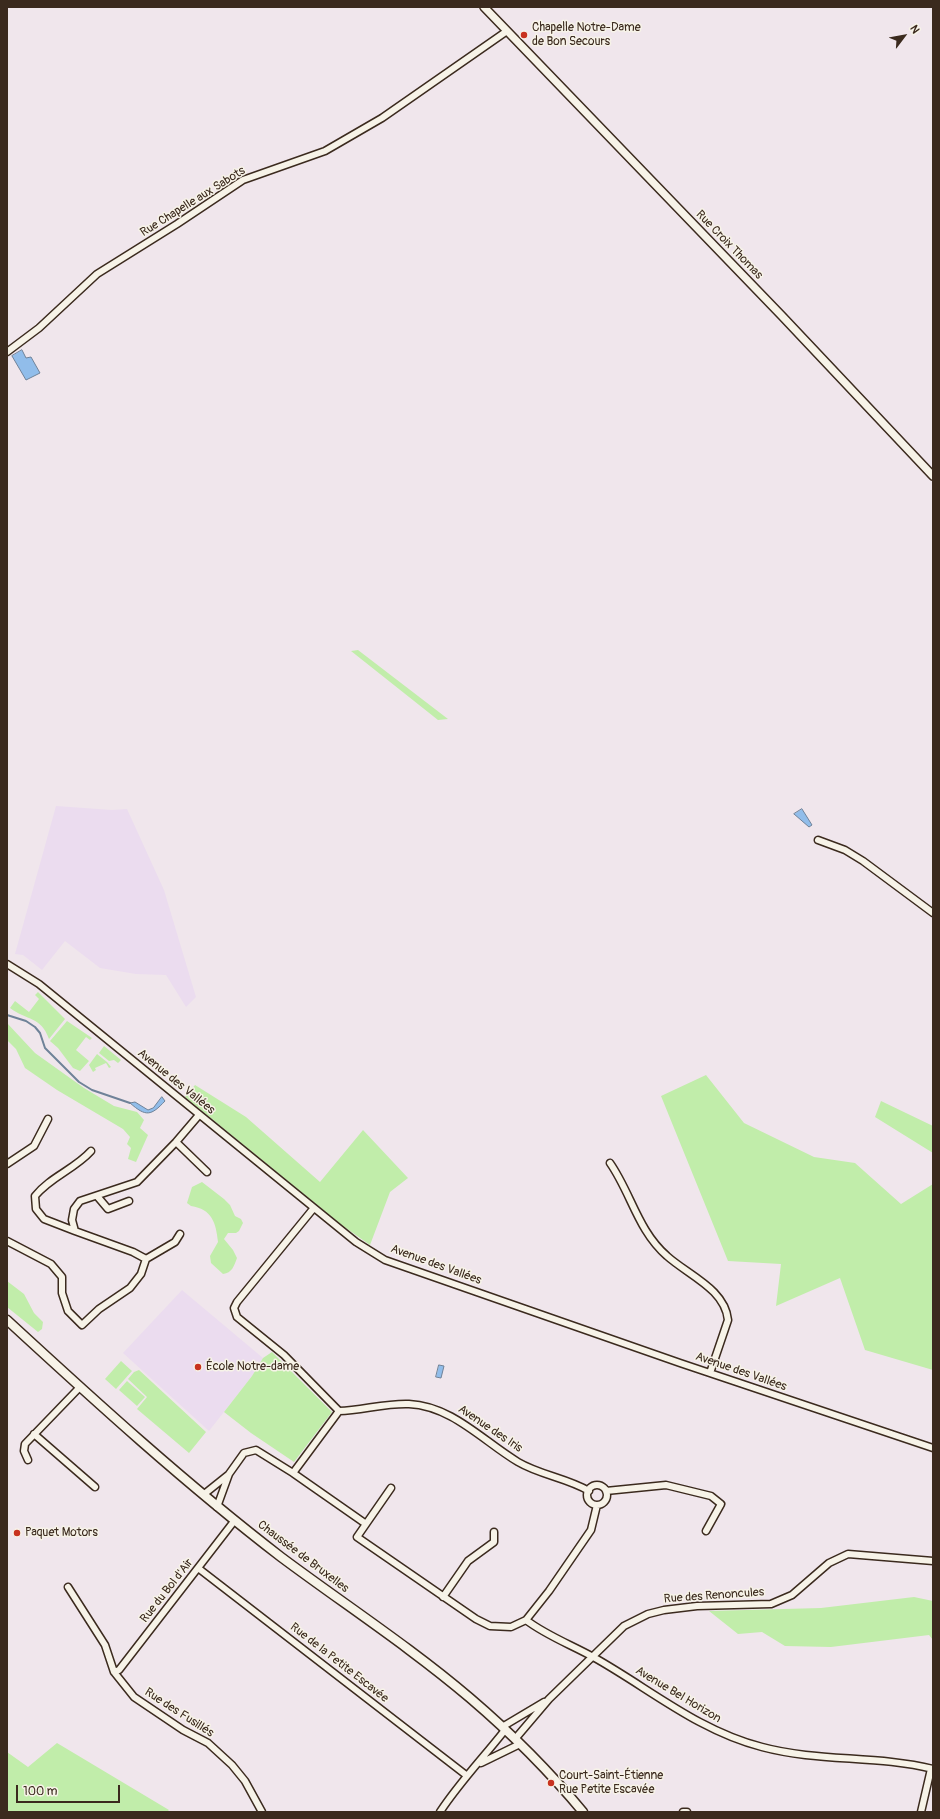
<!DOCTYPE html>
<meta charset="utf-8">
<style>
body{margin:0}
#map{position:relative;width:940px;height:1819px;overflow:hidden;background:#f0e6ec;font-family:Pangolin,sans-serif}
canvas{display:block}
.frame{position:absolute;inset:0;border:8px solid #3b2a1e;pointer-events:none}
.north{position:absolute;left:884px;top:16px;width:40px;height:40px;-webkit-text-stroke:3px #f7f3e8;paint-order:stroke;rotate:58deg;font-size:11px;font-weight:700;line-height:16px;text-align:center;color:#3b2a1e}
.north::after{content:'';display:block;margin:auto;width:14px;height:18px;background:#3b2a1e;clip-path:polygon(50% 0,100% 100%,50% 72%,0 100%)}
.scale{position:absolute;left:16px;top:1785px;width:104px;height:18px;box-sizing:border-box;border:2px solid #3b2a1e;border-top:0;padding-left:5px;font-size:12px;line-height:14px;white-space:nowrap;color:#3b2a1e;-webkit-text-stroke:3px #f7f3e8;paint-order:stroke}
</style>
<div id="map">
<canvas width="940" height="1819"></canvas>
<div class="frame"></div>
<div class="north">N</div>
<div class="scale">100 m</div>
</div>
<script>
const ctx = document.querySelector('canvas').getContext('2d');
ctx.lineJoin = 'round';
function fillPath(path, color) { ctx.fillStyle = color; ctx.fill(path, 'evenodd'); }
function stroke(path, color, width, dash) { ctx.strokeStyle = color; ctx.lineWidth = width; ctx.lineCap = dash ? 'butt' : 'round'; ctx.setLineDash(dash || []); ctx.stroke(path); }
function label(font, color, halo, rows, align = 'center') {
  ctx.font = font + ' Pangolin,sans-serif'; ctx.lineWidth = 3; ctx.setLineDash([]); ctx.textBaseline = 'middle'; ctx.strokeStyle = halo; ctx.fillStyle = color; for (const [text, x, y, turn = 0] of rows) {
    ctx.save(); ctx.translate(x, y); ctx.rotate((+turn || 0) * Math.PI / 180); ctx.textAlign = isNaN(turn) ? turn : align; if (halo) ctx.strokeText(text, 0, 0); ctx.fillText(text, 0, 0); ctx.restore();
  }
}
const built = new Path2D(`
 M56 806 112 810 127 809 164 890 196 997 186 1007 166 975 136 974 100 968 65 941 42 970 23 955 15 954Z
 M182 1290 263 1358 252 1376 209 1431 123 1353Z`);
const green = new Path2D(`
 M358 650 448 719 438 720 351 651Z
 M38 992 65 1019 49 1039C41 1016 27 1021 10 1008L15 1001 29 1012 39 999 35 995Z
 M67 1021 92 1038 90 1040 86 1037 76 1050 89 1061 80 1071 73 1068 58 1048 50 1041Z
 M7 1023 35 1053 84 1088 114 1106 137 1112 144 1120 140 1128 148 1135 136 1162 128 1159 131 1148 127 1144 130 1137 123 1129 57 1090 25 1068 16 1049 7 1040Z
 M104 1046 121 1060 118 1063 114 1060 109 1061 99 1053Z
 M97 1054 107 1062 111 1067 109 1068 106 1063 95 1068 96 1070 93 1072 89 1065Z
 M706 1075 744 1123 814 1157 855 1163 901 1204 933 1184V1370L865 1350 840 1278 776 1306 781 1264 728 1261 661 1096Z
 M195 1085 246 1117 320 1182 363 1130 408 1178 390 1192 370 1245 343 1226 185 1097Z
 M881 1101 933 1126V1153L875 1117Z
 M202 1182 224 1199 230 1205 235 1216 241 1219 243 1223 239 1231 236 1233H228L224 1239 233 1250 237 1258C234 1266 232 1273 223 1274L211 1263 210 1256 218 1242C216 1223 212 1209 191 1206L187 1203 192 1187Z
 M7 1281 24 1294 34 1313 43 1322 42 1329 38 1332 7 1307Z
 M272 1352 332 1412 294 1462 251 1433 224 1412 252 1376 263 1358Z
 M121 1361 132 1371 116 1389 105 1379Z
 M139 1370 206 1432 189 1453 137 1409 147 1397 128 1379 134 1372Z
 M127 1381 145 1397 137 1406 119 1390Z
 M914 1597 933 1601V1640L929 1635 831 1647 785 1646 762 1632 738 1634 709 1611 821 1608Z
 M57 1743 169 1810 167 1812H7V1752L28 1767Z`);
const water = new Path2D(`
 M22 350 26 358 31 357 40 373 26 380 12 356Z
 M802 809 812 825 809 827 794 814Z
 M162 1097 165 1101C151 1116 146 1117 130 1103L135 1102 148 1110 153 1108Z
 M439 1365 444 1366 441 1378 436 1377Z`);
const stream = new Path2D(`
 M7 1015 26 1021 35 1027 40 1033 45 1048 79 1082 92 1090 130 1103`);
const minor = new Path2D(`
 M7 352 39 328 97 274 177 224 243 180 325 151 382 118 507 31
 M818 840 845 850 863 861 933 913
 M7 964 39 984 356 1242 385 1260 680 1363 933 1448
 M176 1142 207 1172
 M610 1163C631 1193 638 1231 667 1256 688 1275 725 1289 728 1320L710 1373
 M7 1164 34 1146 48 1119
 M97 1196 108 1209 129 1201
 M313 1209 237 1302 234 1308 237 1317 284 1355 339 1411C363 1410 386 1403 409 1404 452 1406 483 1441 518 1462 540 1475 567 1478 589 1491
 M75 1231 44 1219 36 1209 35 1196C50 1177 75 1169 91 1151
 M7 1241 51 1264 62 1277V1293L68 1311 82 1325 99 1309 130 1288 141 1274 146 1259 133 1252 75 1231 72 1220 74 1209 80 1201 137 1182 176 1142 199 1115
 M146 1259 175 1242 180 1234
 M34 1434 95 1487
 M28 1460 24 1451 25 1444 80 1387
 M293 1473 339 1411
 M587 1495a10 10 0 1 1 20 0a10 10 0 1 1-20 0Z
 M606 1491 666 1485 711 1496 721 1504 706 1531
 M203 1495 228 1475
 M217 1507 229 1474 244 1453 256 1450 293 1473 366 1524 357 1537 476 1619 490 1626 511 1627 526 1620 549 1591 591 1530 597 1505
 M366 1524 391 1488
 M198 1568 466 1775
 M68 1587 105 1645 114 1672 134 1697 183 1730 208 1743 232 1765 245 1781 262 1812
 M443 1597 468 1561 494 1542V1532
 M526 1620C547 1636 572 1645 595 1658 650 1689 699 1731 762 1747 818 1762 877 1755 933 1769
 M114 1672 119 1670 235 1520
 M502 1727 544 1702
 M515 1739 549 1699 624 1626 648 1614 664 1610 697 1606 771 1604 792 1595 829 1563 848 1554 933 1561
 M481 1763 520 1744
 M440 1812C459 1783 483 1758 505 1730
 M683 1812H687
 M921 1812 931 1769`);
const tertiary = new Path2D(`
 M484 7 782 316 933 476`);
const secondary = new Path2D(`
 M7 1320C96 1402 185 1483 281 1557 344 1604 410 1647 470 1698 511 1733 549 1771 583 1812`);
const markers = [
 [524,35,4,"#c8321e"],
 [198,1367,4,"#c8321e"],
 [17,1533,4,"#c8321e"],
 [551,1783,4,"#c8321e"]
];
const poiNames = [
 ["Chapelle Notre-Dame",532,28],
 ["de Bon Secours",532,42],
 ["École Notre-dame",206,1367],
 ["Paquet Motors",25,1533],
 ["Court-Saint-Étienne",559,1776],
 ["Rue Petite Escavée",559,1790]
];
const streetNames = [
 ["Rue Chapelle aux Sabots",193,202,-32],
 ["Rue Croix Thomas",729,245,46],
 ["Avenue des Vallées",176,1082,39],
 ["Avenue des Vallées",436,1265,20],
 ["Avenue des Vallées",741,1372,19],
 ["Avenue des Iris",490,1429,34],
 ["Chaussée de Bruxelles",303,1557,37],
 ["Rue du Bol d'Air",167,1591,-52],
 ["Rue des Renoncules",714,1596,-4],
 ["Rue de la Petite Escavée",339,1663,38],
 ["Avenue Bel Horizon",678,1695,31],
 ["Rue des Fusillés",179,1713,33]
];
fillPath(built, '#ebdcef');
fillPath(green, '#c1edaa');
fillPath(water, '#91bdea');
stroke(water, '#6f8298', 1);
stroke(stream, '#6f8298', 2);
stroke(minor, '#3b2a1e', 9);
stroke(tertiary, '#3b2a1e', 10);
stroke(secondary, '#3b2a1e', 11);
stroke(minor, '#f7f3e8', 6);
stroke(tertiary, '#f7f3e8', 7);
stroke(secondary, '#f7f3e8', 8);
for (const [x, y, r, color] of markers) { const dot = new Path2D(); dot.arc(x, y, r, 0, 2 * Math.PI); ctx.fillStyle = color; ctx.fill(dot); stroke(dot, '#f7f3e8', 1.5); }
label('12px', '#3b2a1e', '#f7f3e8', poiNames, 'left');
label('12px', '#3b2a1e', '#f7f3e8', streetNames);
</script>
